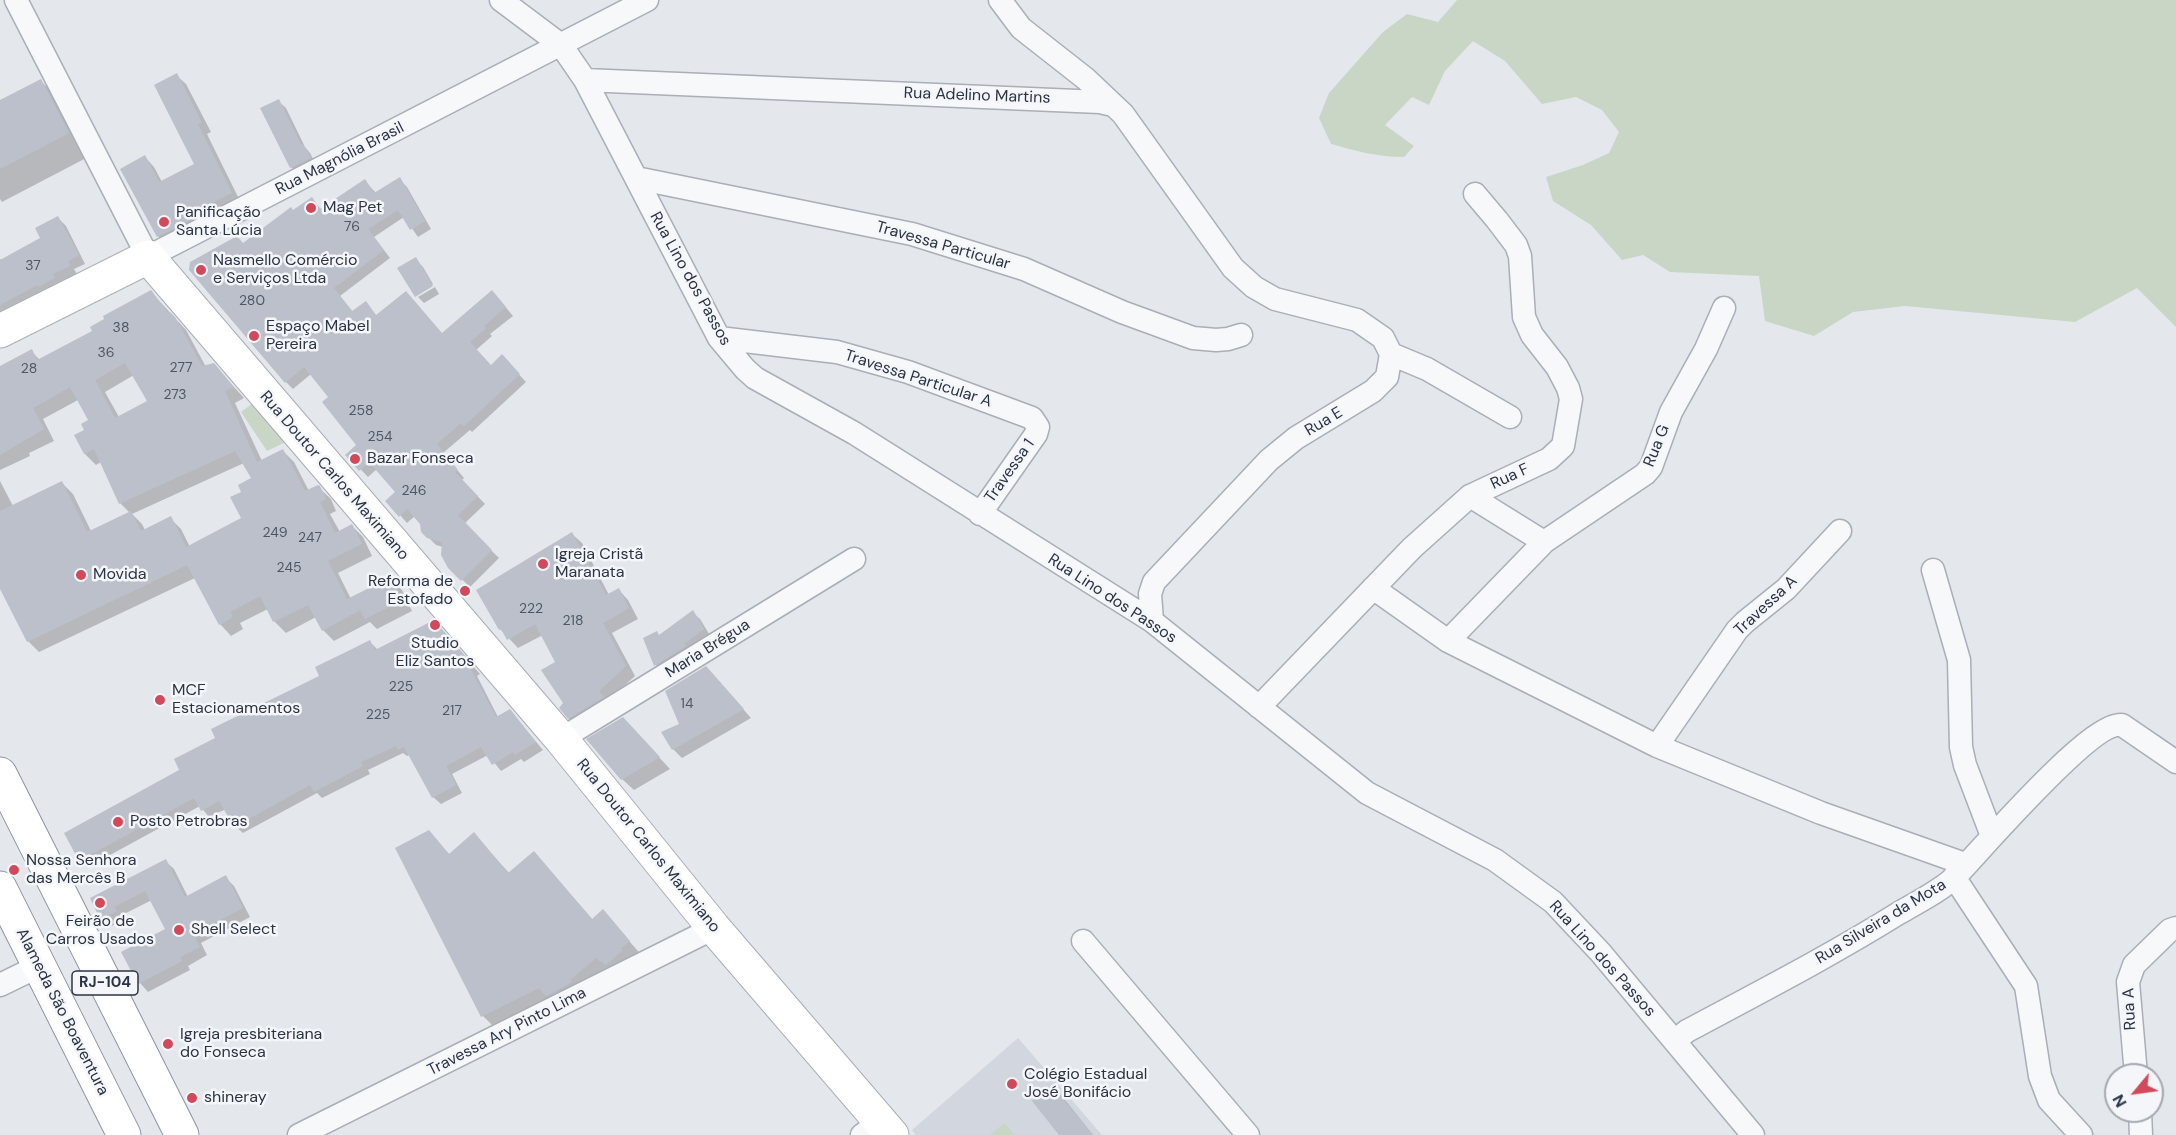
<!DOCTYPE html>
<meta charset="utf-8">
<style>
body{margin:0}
#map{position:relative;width:2176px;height:1135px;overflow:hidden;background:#e4e7ec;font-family:"DM Sans",sans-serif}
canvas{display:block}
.north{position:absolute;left:2104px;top:1063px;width:60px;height:60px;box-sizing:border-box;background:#f4f6f9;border:2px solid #a4a8b1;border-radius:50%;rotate:241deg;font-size:16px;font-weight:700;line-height:24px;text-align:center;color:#2b3445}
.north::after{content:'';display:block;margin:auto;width:21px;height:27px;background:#d1495b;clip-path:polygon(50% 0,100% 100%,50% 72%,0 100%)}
</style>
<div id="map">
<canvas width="2176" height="1135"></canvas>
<div class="north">N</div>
</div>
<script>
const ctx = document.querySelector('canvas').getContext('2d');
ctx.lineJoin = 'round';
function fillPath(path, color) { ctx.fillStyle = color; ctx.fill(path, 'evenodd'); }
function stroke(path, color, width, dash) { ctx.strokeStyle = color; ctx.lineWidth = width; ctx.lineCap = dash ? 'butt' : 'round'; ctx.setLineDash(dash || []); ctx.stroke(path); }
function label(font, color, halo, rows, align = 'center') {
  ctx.font = font + ' "DM Sans",sans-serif'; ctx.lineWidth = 5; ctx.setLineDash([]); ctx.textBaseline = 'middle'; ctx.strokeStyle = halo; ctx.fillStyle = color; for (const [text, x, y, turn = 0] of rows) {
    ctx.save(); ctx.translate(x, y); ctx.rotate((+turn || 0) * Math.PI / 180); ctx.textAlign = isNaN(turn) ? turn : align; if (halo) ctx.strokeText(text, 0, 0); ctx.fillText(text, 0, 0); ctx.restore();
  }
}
const built = new Path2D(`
 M1018 1038 1102 1135H916L912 1130Z`);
const green = new Path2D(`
 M1457 0H2176V327L2137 288 2075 322 1905 306 1853 312 1814 336 1765 321 1759 276 1670 272 1643 255 1622 260 1591 225 1553 201 1546 177 1583 165 1609 153 1619 132 1602 110 1576 97 1542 104 1505 61 1473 41 1445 71 1429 105 1412 97 1385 125 1414 146 1404 157C1378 157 1356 151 1331 144L1319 118 1329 93 1383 32 1407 14 1438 22Z
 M253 403 286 442 267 451 241 412Z
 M1004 1123 1015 1135H990Z`);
const shadow = new Path2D(`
 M176 75 186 84 211 132 207 134 241 203 167 246 158 236 145 157 154 167 162 182 196 165Z
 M41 81 63 103 90 156 2 202 0 199V102Z
 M278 101 286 108 305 147 310 153 317 166 299 175 291 167Z
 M399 179 407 187 431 229 418 237 404 217 374 237 390 258 340 296 353 312 365 303 377 316 443 334 499 299 513 316 490 334 492 336 476 350 491 366 502 356 526 382 472 432 470 430 443 453 464 478 462 480 485 504 464 524 499 558 470 587 449 567 443 547 436 545 423 532 421 523 415 516 407 523 400 515 397 492 377 469 368 477 347 455 358 445 330 398 311 374 293 389 286 382 243 245 311 199 322 210 365 181 376 193Z
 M58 218 66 226 85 264 74 269 77 274 60 282 62 286 0 320V259L2 260 42 239Z
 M415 259 423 267 433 284 416 295Z
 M435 287 439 294 424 303 418 297Z
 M151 292 186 330 206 367 214 365 244 398 235 403 262 461 283 451 294 462 309 491 318 487 331 499 336 511 330 514 340 532 352 526 363 537 372 556 338 573 351 599 391 579 402 590 412 611 377 629 370 622 334 641 323 630 316 617 286 633 274 621 268 609 240 623 243 629 231 636 220 624 195 578 39 652 28 641 0 585V481L13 506 62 483 73 494 91 531 130 513 120 503 101 462 96 465 85 454 76 436 87 430 90 421 78 400 43 419 54 441 29 453 30 456 0 470V367L31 351 40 360 94 331ZM134 375 149 402 119 417 105 392ZM244 463 253 479 243 492V518L190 547 181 529 170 518 145 530 142 524 132 514Z
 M572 534 582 543 609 595 619 590 628 600 638 619 612 633 635 676 579 728 569 718 557 662 543 635 518 648 500 629Z
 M692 612 700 619 711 637 663 672 656 665 660 636Z
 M442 630 480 674 477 676 498 717 510 711 543 750 524 762 521 759 501 771 488 755 452 774 462 793 441 804 433 797 410 755 407 756 403 753 368 770 370 774 322 798 317 793 243 833 235 826 226 809 209 817 200 806 88 867 80 860 217 738 321 677 370 642 378 650Z
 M715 677 751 718 682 758 673 749 680 725Z
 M634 730 670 769 634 790 622 779Z
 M428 832 450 855 474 834 510 874 534 853 593 920 603 911 644 958 499 1032 483 1016 397 849Z
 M165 861 174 869 188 897 225 877 234 886 250 917 201 943 207 955 188 966 190 970 148 992 140 983 124 953 167 929 152 900 122 915 124 919 110 927 101 918 92 899Z
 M1052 1087 1065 1100 1093 1135H1061Z`);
const building = new Path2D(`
 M177 73 202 123 198 124 232 193 208 205 210 210 157 237 120 169 145 155 159 182 194 164 154 85Z
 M41 79 69 133 0 169V100Z
 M279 99 301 145 303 144 311 158 290 168 260 108Z
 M400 177 425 221 410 230 398 210 368 229 384 250 334 288 352 311 366 301 376 315 406 291 442 333 492 290 506 307 484 326 486 328 470 342 491 365 502 354 520 374 464 426 461 423 437 444 458 470 455 472 478 496 458 515 492 550 461 581 448 568 441 555 442 542 427 538 421 532 420 524 407 509 399 517 385 501 395 492 369 462 359 471 345 455 356 445 322 402 328 397 304 367 285 383 189 270 190 262 237 236 243 243 291 207 293 210 312 197 320 209 365 179 374 193Z
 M58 216 79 255 68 261 70 266 53 274 55 278 38 287 37 285 0 305V260L40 238 35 228Z
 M416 257 433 286 415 297 397 268Z
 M151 290 168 313 170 312 175 317 202 366 214 363 234 387 225 391 257 462 283 449 305 491 318 485 320 486 326 499 320 502 335 533 352 524 362 544 328 561 347 599 391 577 402 600 365 619 360 610 322 631 308 605 273 622 260 596 230 612 233 617 219 625 187 565 27 642 0 589V511L62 481 87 532 131 511 141 531 171 516 186 547 241 518 230 497 241 492 238 485 251 478 235 451 119 504 94 449 84 454 74 435 84 430 81 424 88 420 70 387 33 408 44 429 0 455V366L32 349 37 360 92 331 90 327 104 319 103 316ZM125 363 147 401 115 418 95 380Z
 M572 532 606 595 619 588 629 608 603 623 626 666 599 691 604 697 568 719 559 708 563 703 541 670 555 662 535 624 507 640 501 629 499 630 476 590Z
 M693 610 704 629 684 644 686 646 654 666 643 638 657 631 659 635Z
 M434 620 474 666 470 668 496 717 510 709 536 742 515 755 513 752 492 765 481 747 446 766 456 785 432 798 404 747 398 750 396 746 361 762 363 766 314 792 310 785 234 827 219 801 201 811 194 798 79 861 64 833 179 770 174 759 215 738 211 729 319 676 315 667 346 652 370 640 375 650Z
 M706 666 744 709 672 750 661 732 679 724 665 691Z
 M623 717 660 757 621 780 586 739Z
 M429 830 449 854 474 832 508 873 534 851 592 919 603 909 630 941 621 948 623 950 606 965 596 958 570 980 572 982 546 996 539 988 481 1017 395 848Z
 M166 859 185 897 226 875 243 908 193 934 200 947 180 957 182 961 138 984 121 952 165 929 145 891 114 907 117 911 100 919 90 898Z
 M1052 1085 1093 1135H1059L1032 1101Z`);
const street = new Path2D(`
 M16 0 148 257 647 0
 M501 0 561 45 585 80 719 338 745 369 755 378 854 433 1152 621 1367 793 1495 860 1553 902 1600 952 1753 1135
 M1000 0 1021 28 1086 79 1123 114 1233 268 1254 287 1275 299 1357 320 1383 338 1391 354 1387 377 1373 391 1296 438 1269 460 1154 582 1150 594 1152 621
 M585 80 1100 102 1113 105
 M636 178 912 234 1024 269 1122 312 1193 338 1216 340 1228 339 1241 335
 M719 338 837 352 908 372 1032 418 1038 427 1036 434 980 514
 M1391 354 1427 369 1510 417
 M1470 496 1544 542
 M1933 570 1959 660 1961 747 1965 765 1992 836
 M1373 588 1448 641 1657 746 1821 813 1965 864
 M1448 641 1544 542 1645 474 1651 467 1671 412 1706 349 1724 308
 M1259 707 1412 548 1470 496 1549 459 1563 446 1571 399 1568 388 1557 367 1532 335 1524 317 1520 256 1516 245 1497 220 1475 194
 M561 739 854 559
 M1657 746 1737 630 1745 622 1786 589 1840 531
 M1954 877 2026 986 2040 1076 2049 1100 2081 1135
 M1083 941 1248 1135
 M0 985 39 966
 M1676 1040 1687 1031C1758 993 1830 956 1899 913 1916 903 1942 890 1956 876 1981 850 2092 720 2122 725L2176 762
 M2136 1075 2128 982 2134 965 2170 930 2176 928
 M2140 1111 2141 1135
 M299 1135 714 928
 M862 1135 881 1121`);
const secondary = new Path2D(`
 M0 331 148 257 561 739 714 928 892 1135`);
const highway = new Path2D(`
 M0 774 182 1135
 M0 888 124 1135`);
const markers = [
 [311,208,6,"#d1495b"],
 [164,222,6,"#d1495b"],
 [201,270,6,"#d1495b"],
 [254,336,6,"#d1495b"],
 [355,459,6,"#d1495b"],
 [543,564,6,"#d1495b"],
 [81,575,6,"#d1495b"],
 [465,591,6,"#d1495b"],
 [435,625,6,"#d1495b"],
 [160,700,6,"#d1495b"],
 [118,822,6,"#d1495b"],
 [14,870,6,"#d1495b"],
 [100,903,6,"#d1495b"],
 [179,930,6,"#d1495b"],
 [168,1044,6,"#d1495b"],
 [1012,1084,6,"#d1495b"],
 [192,1098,6,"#d1495b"]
];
const numberNames = [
 ["76",352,227],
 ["37",33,266],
 ["280",252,301],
 ["38",121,328],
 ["36",106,353],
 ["277",181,368],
 ["28",29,369],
 ["273",175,395],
 ["258",361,411],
 ["254",380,437],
 ["246",414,491],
 ["249",275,533],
 ["247",310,538],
 ["245",289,568],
 ["222",531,609],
 ["218",573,621],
 ["225",401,687],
 ["14",687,704],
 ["217",452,711],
 ["225",378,715]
];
const shields = [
 [105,983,66]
];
const shieldNames = [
 ["RJ-104",105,983]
];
const streetNames = [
 ["Rua Adelino Martins",977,96,2],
 ["Rua Magnólia Brasil",340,159,-27],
 ["Travessa Particular",943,246,16],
 ["Rua Lino dos Passos",690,279,61],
 ["Travessa Particular A",918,379,18],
 ["Rua E",1324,422,-31],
 ["Rua G",1657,446,-68],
 ["Travessa 1",1010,471,-55],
 ["Rua Doutor Carlos Maximiano",334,476,49],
 ["Rua F",1510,477,-25],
 ["Rua Lino dos Passos",1112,599,33],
 ["Travessa A",1766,606,-43],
 ["Maria Brégua",708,649,-32],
 ["Rua Doutor Carlos Maximiano",648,846,51],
 ["Rua Silveira da Mota",1881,922,-31],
 ["Rua Lino dos Passos",1602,959,48],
 ["Rua A",2130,1009,-93],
 ["Alameda São Boaventura",62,1012,63],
 ["Travessa Ary Pinto Lima",507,1032,-27]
];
const poiNames = [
 ["Mag Pet",323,208],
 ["Panificação",176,213],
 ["Santa Lúcia",176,231],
 ["Nasmello Comércio",213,261],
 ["e Serviços Ltda",213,279],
 ["Espaço Mabel",266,327],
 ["Pereira",266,345],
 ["Bazar Fonseca",367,459],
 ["Igreja Cristã",555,555],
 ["Maranata",555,573],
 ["Movida",93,575],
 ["Reforma de",453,582,"right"],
 ["Estofado",453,600,"right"],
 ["Studio",435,644,"center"],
 ["Eliz Santos",435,662,"center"],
 ["MCF",172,691],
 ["Estacionamentos",172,709],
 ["Posto Petrobras",130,822],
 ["Nossa Senhora",26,861],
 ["das Mercês B",26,879],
 ["Feirão de",100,922,"center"],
 ["Carros Usados",100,940,"center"],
 ["Shell Select",191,930],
 ["Igreja presbiteriana",180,1035],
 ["do Fonseca",180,1053],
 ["Colégio Estadual",1024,1075],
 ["José Bonifácio",1024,1093],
 ["shineray",204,1098]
];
fillPath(built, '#d2d6de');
fillPath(green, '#c9d6c5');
fillPath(shadow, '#0003');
fillPath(building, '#bbc0ca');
stroke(street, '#a9aeb7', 25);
stroke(secondary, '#a9aeb7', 35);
stroke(highway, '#8b94a3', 35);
stroke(street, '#f7f8fa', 22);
stroke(secondary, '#fff', 33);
stroke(highway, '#fff', 33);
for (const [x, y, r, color] of markers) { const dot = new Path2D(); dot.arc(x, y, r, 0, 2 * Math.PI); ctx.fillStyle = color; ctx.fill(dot); stroke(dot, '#f4f6f9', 2); }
label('14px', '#4f5766', null, numberNames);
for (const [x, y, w] of shields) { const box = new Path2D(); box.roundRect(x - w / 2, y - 12, w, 24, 4.5); ctx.fillStyle = '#f4f6f9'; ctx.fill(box); stroke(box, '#2b3445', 1.5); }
label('bold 15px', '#2b3445', null, shieldNames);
label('16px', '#2b3445', '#f4f6f9', streetNames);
label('16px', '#2b3445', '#f4f6f9', poiNames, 'left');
</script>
